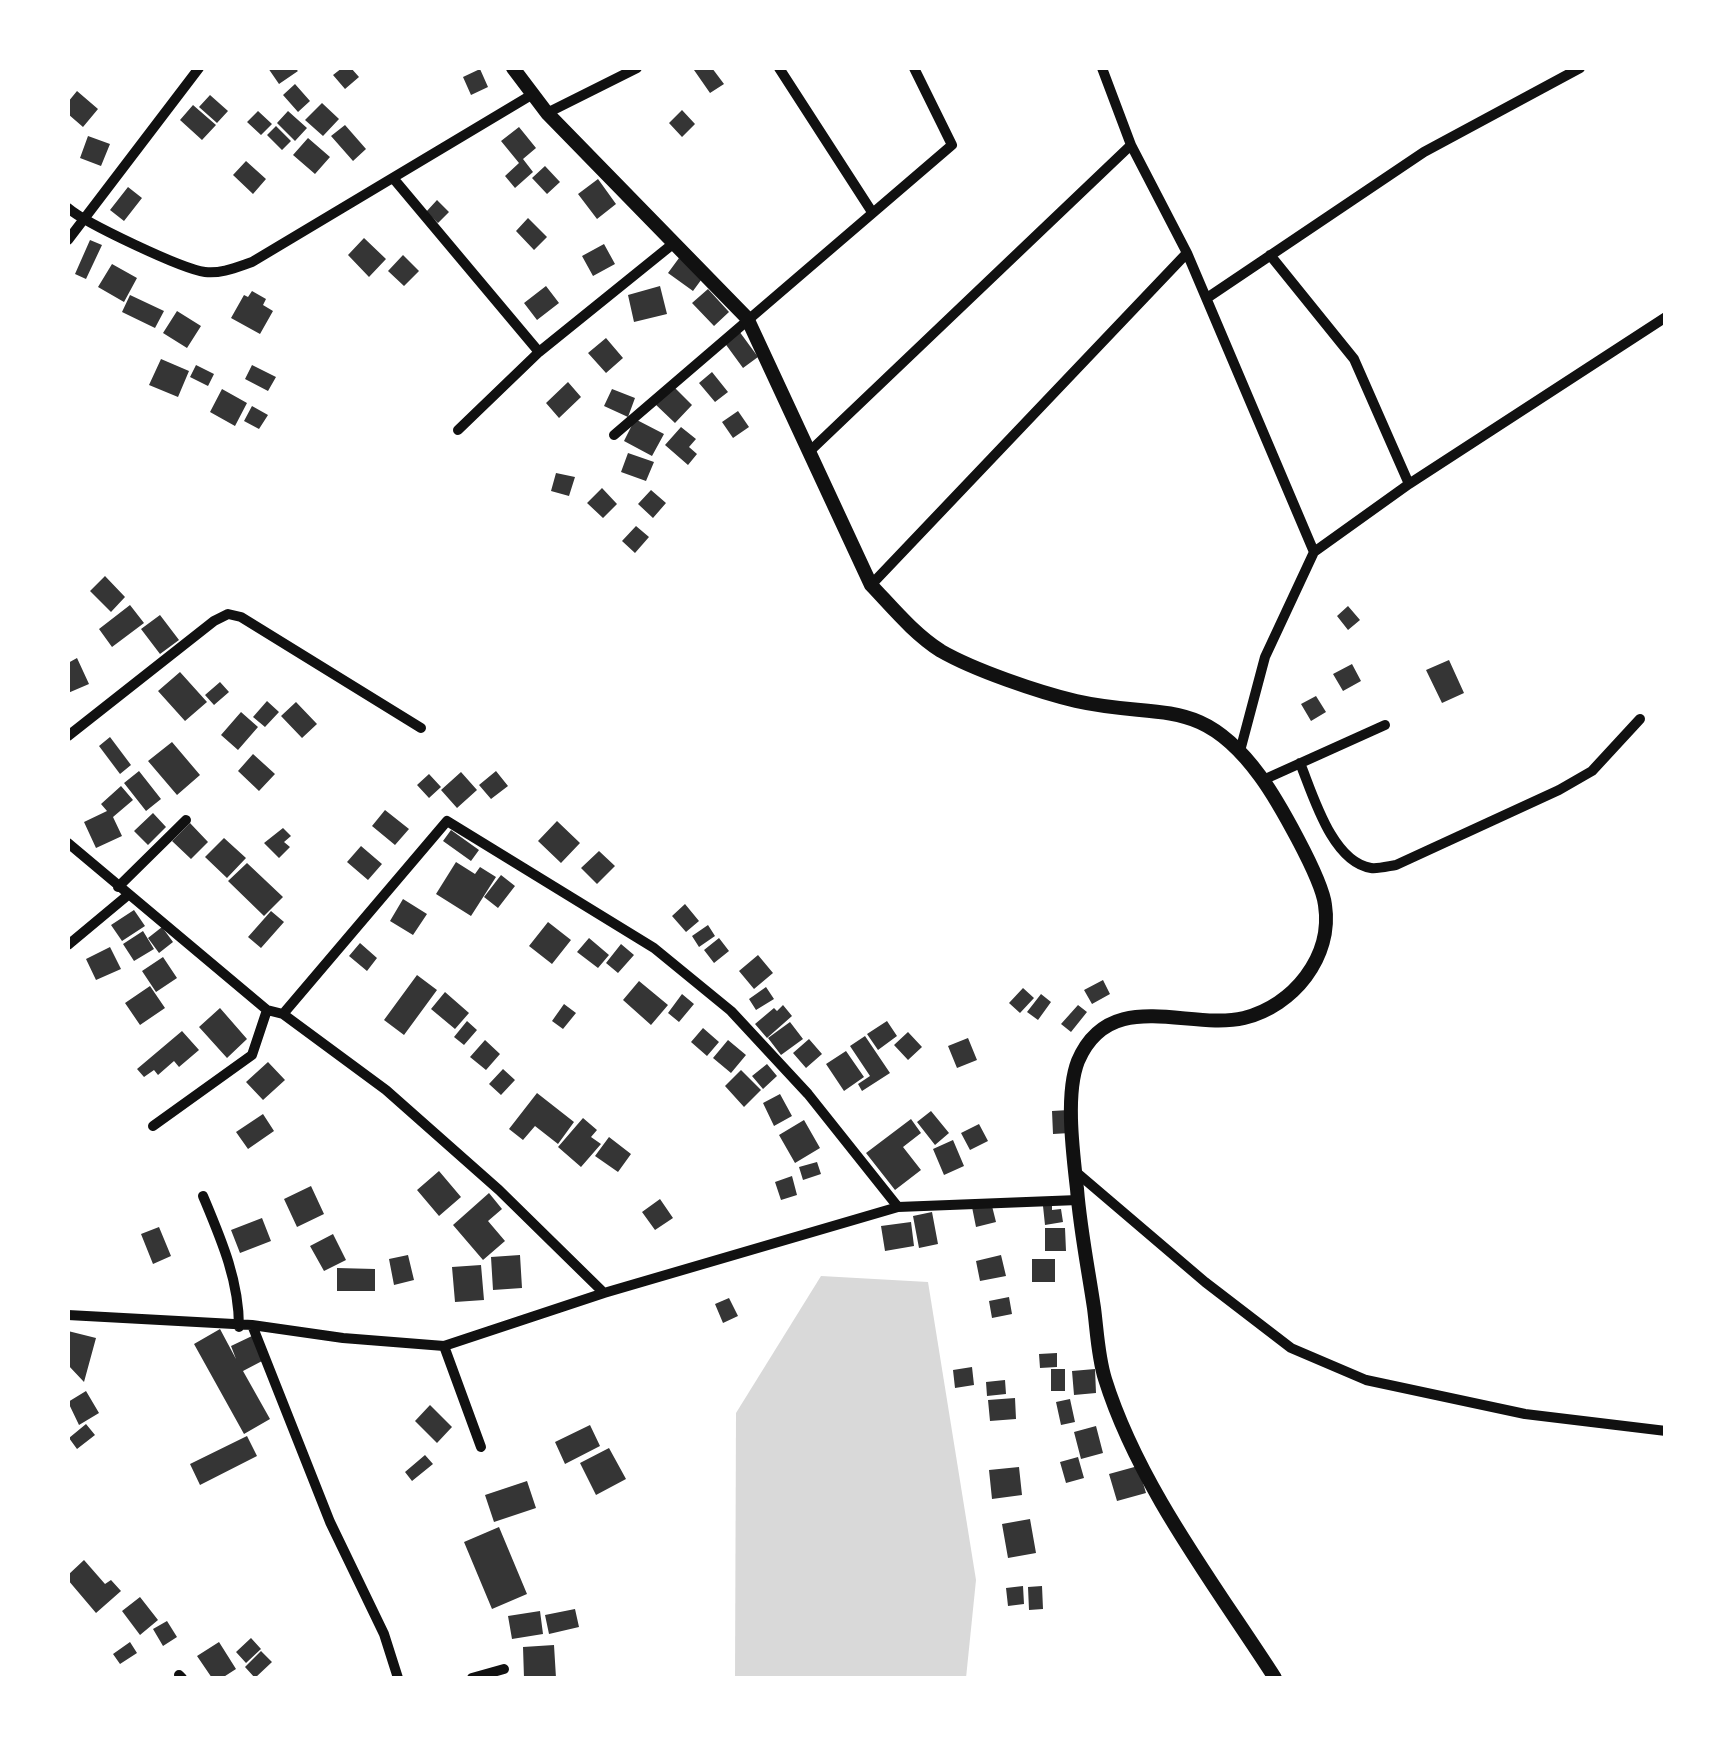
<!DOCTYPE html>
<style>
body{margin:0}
#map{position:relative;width:1733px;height:1746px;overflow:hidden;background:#fff;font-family:"Exo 2",sans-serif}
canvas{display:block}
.frame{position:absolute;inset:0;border:70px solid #fff;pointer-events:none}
</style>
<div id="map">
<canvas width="1733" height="1746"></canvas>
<div class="frame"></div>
</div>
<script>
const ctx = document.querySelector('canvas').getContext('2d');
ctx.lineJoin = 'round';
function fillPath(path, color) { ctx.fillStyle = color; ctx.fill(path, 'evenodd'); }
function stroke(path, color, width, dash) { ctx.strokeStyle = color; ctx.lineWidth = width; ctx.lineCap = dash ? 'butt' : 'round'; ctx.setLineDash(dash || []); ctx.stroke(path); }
const water = new Path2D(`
 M821 1276 928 1282 976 1580 966 1678H735L736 1413Z`);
const building = new Path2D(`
 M268 68H295L298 71 279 84Z
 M342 68H351L359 77 345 89 333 75Z
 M698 68H712L724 84 710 93 694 70Z
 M480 69 488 87 471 95 463 77Z
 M295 84 310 101 298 112 283 95Z
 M77 91 98 109 83 127 68 114V102Z
 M210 95 228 111 217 123 199 107Z
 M322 103 339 119 323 136 305 120Z
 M193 105 216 125 202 140 180 120Z
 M682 110 695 124 682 137 669 123Z
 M258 111 272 124 261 135 247 122Z
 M288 111 307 128 295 141 277 123Z
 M345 125 366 149 353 161 331 136Z
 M276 126 291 141 282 150 267 135Z
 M519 127 536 148 523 159 533 172 515 188 505 176 519 163 501 141Z
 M88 136 110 144 101 166 80 158Z
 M308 138 330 157 315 174 293 155Z
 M246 161 266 179 253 194 233 175Z
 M545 166 560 182 547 194 532 178Z
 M598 179 616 204 597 219 578 194Z
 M128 187 142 198 124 221 110 210Z
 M437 200 449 212 438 223 426 212Z
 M528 218 547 237 534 250 516 231Z
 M364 238 386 259 369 277 348 255Z
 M90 240 102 245 86 279 75 274Z
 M604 244 615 264 593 276 582 256Z
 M403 255 419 271 404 286 388 271Z
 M679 258 704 276 693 291 668 273Z
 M112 264 137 278 124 302 98 287Z
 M546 286 559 303 537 320 524 303Z
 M660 286 667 314 634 322 628 295Z
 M708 289 729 312 714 326 692 303Z
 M252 291 266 299 263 305 273 311 260 334 231 318 244 295 248 297Z
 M130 295 164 311 155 328 122 312Z
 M177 311 201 326 187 348 163 333Z
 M739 331 758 357 743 368 724 342Z
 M606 338 623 358 606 373 588 353Z
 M161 359 189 371 178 397 149 385Z
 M196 365 214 374 208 386 190 377Z
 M252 365 276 377 268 391 245 379Z
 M712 372 728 392 715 402 699 383Z
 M568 382 581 397 559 418 546 403Z
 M672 385 692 405 675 423 654 403Z
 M222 389 247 403 235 426 210 412Z
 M612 389 635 398 628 417 604 406Z
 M252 406 268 415 259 429 244 421Z
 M738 411 749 427 733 438 722 422Z
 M635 419 664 434 652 456 624 441Z
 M681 427 696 439 689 447 697 454 688 465 665 445Z
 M628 453 654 462 646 481 621 472Z
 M556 473 575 477 569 496 551 491Z
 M602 488 617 504 603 518 587 503Z
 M651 490 666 503 653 518 638 504Z
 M636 526 649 537 635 553 622 541Z
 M105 576 125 597 111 612 90 591Z
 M130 605 144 623 112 647 99 629Z
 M1348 606 1360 620 1348 630 1337 616Z
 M160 615 179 640 160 654 141 629Z
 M77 658 89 684 68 693V663Z
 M1449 660 1464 693 1442 703 1426 670Z
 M1352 664 1361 681 1343 691 1333 674Z
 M180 672 207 702 185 721 158 691Z
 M220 682 229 692 214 705 205 695Z
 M1316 696 1326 712 1311 721 1301 704Z
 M267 701 279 712 265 727 253 717Z
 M296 702 317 724 302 738 281 716Z
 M241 712 258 727 238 750 221 735Z
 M110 737 131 765 120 774 99 746Z
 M172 742 200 775 177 795 148 761Z
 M253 754 275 774 259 791 238 771Z
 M139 771 161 799 146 811 124 783Z
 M496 771 508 786 491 799 479 785Z
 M461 772 477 790 457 808 441 790Z
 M429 774 441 787 429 798 417 785Z
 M121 786 133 800 113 817 122 836 96 848 84 822 107 811 101 804Z
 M385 810 409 829 395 845 372 826Z
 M153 813 166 827 148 845 134 831Z
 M557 821 580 843 561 863 538 841Z
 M190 823 208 842 191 859 172 841Z
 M283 828 291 836 284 842 290 847 279 858 264 843Z
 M451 830 479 850 471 861 443 841Z
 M224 838 246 858 227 878 205 857Z
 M361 846 382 864 368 880 347 862Z
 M599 851 615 866 597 884 581 868Z
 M456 862 475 874 480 867 496 877 471 916 436 894Z
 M247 863 283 897 264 916 228 881Z
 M501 875 515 886 498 908 484 897Z
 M403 899 427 914 413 935 390 921Z
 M685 904 699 921 686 932 672 916Z
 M134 910 145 926 122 941 111 925Z
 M271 911 284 922 261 948 248 937Z
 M548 922 571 940 552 964 529 946Z
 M708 925 715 936 699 947 692 936Z
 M162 927 173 942 159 953 148 938Z
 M143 931 154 949 134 961 123 944Z
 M589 938 609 955 598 968 577 952Z
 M719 938 729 951 714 963 704 950Z
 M360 943 377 958 367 971 349 956Z
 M621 944 634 955 618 973 606 963Z
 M110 947 121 969 96 980 86 959Z
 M758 955 773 973 754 989 739 971Z
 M163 957 177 978 156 992 142 971Z
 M417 975 437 990 404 1035 384 1020Z
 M1103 980 1110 994 1092 1004 1084 990Z
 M639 981 668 1005 651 1025 623 1000Z
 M150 986 165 1008 140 1025 125 1003Z
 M766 987 774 999 756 1010 749 999Z
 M1023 988 1034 998 1020 1013 1009 1003Z
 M445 992 469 1013 455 1029 431 1009Z
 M682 994 694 1004 679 1022 668 1013Z
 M1041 994 1051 1002 1038 1020 1027 1012Z
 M564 1004 576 1013 563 1029 552 1021Z
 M783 1005 792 1016 767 1038 755 1024 774 1008 777 1011Z
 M1078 1005 1087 1012 1071 1032 1061 1024Z
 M220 1008 247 1039 227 1058 199 1027Z
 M467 1021 477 1030 464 1045 454 1037Z
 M887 1021 897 1036 878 1050 867 1034Z
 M790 1022 803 1039 781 1055 768 1038Z
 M703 1028 719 1042 707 1056 691 1042Z
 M182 1031 199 1050 179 1067 174 1061 158 1075 154 1070 144 1077 137 1069Z
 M908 1032 922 1047 908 1060 894 1045Z
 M865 1036 890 1073 862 1091 858 1084 870 1076 850 1046Z
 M968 1038 977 1060 957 1068 948 1046Z
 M809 1039 822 1054 806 1068 793 1053Z
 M485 1040 500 1054 486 1070 470 1057Z
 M728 1040 746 1055 731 1073 713 1058Z
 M846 1051 864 1077 844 1091 826 1064Z
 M268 1062 285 1080 263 1100 246 1082Z
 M767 1064 777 1076 763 1089 752 1076Z
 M503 1069 515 1080 501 1095 489 1084Z
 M741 1070 761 1090 744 1107 725 1086Z
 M537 1093 574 1122 558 1144 535 1126 523 1140 509 1129Z
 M780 1094 792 1116 774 1126 763 1103Z
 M1069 1110 1070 1133 1053 1134 1052 1111Z
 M931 1111 949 1133 935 1145 917 1122Z
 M263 1114 274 1131 248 1149 236 1132Z
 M583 1118 597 1130 591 1137 601 1144 581 1167 558 1147Z
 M911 1119 921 1133 903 1147 921 1170 895 1190 866 1153Z
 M804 1120 820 1148 795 1163 779 1135Z
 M979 1124 988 1141 970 1150 961 1133Z
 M609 1137 631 1154 618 1172 595 1156Z
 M953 1140 964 1166 944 1175 933 1149Z
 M817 1162 821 1174 803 1180 799 1167Z
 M439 1171 461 1197 439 1216 417 1190Z
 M792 1176 797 1195 781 1200 775 1182Z
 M311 1186 324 1214 297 1227 284 1199Z
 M489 1193 502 1209 488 1221 505 1241 483 1260 453 1225Z
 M660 1199 673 1218 655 1230 642 1212Z
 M991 1202 996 1222 976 1227 972 1207Z
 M1052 1205V1210L1061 1209 1063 1222 1045 1225 1043 1206Z
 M932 1212 938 1244 919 1248 913 1216Z
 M262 1218 271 1241 240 1253 231 1230Z
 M911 1222 914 1246 885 1251 881 1226Z
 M159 1227 171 1256 153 1264 141 1234Z
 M1045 1228H1065L1066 1251H1045Z
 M333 1234 346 1260 324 1271 310 1246Z
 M408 1255 414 1280 394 1285 389 1259Z
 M520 1255 522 1288 493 1290 491 1257Z
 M1001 1255 1006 1276 980 1281 976 1261Z
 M1032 1259H1055V1282H1032Z
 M481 1265 484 1300 455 1302 452 1267Z
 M337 1268 375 1269V1291H337Z
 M1009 1297 1012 1314 992 1318 989 1301Z
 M729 1298 738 1316 723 1323 715 1304Z
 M220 1329 236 1359 231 1346 252 1336 264 1360 243 1371 270 1419 244 1434 194 1344Z
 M68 1331 96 1338 84 1382 68 1365Z
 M1057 1353V1367L1040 1368 1039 1354Z
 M972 1367 974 1385 955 1388 953 1370Z
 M1051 1369H1065V1391H1051Z
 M1095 1369 1096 1393 1074 1395 1072 1371Z
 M1005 1380 1006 1394 987 1396 986 1382Z
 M86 1391 99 1413 79 1425 68 1402Z
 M1015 1398 1016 1419 990 1421 988 1400Z
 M1070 1399 1075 1422 1061 1425 1056 1402Z
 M430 1405 452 1427 437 1443 415 1421Z
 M86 1424 95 1435 77 1449 69 1438Z
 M590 1425 600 1446 565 1464 555 1442Z
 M1096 1426 1103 1453 1081 1459 1074 1432Z
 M247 1436 257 1456 200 1485 190 1464Z
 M609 1448 626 1479 596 1495 580 1463Z
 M425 1455 433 1464 412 1481 405 1472Z
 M1078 1457 1084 1478 1066 1483 1060 1462Z
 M1138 1466 1146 1493 1117 1501 1109 1474Z
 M1019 1467 1022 1495 992 1499 989 1470Z
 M527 1481 536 1508 494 1522 485 1495Z
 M1030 1519 1036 1553 1008 1558 1002 1524Z
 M499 1527 527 1594 492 1609 464 1542Z
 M84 1560 105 1584 111 1580 121 1591 96 1613 68 1580V1575Z
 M1023 1586 1024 1604 1008 1606 1006 1588Z
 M1042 1586 1043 1609 1029 1610 1028 1587Z
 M140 1597 158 1620 140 1635 122 1611Z
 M575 1609 579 1627 549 1634 545 1615Z
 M540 1611 543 1634 512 1639 508 1616Z
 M167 1621 177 1637 163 1646 153 1629Z
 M251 1638 261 1649 246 1663 236 1652Z
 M130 1642 137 1653 120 1664 113 1654Z
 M219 1642 236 1669 222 1678H212L197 1656Z
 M554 1645 556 1678H524L523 1647Z
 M261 1651 272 1662 255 1678 245 1667Z`);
const minor = new Path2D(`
 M779 68 872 212
 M1102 68 1131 145 1187 253 1314 552
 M547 113 637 68
 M393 178 539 352
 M68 208C85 223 182 269 205 272 221 274 237 267 252 262L533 94
 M68 240 199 68
 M1270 255 1354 359 1409 484
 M1207 298 1424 152 1580 68
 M458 430 539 352 674 243
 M614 435 952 145 914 68
 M810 451 1131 145
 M871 585 1187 253
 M68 736 214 621 228 614 241 617 421 728
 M1240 751 1265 657 1314 552 1409 484 1666 317
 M1300 763C1313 795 1332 862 1371 868 1378 869 1389 866 1396 865L1559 790 1592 771 1640 719
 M1263 780 1385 725
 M68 843 267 1010 283 1014 386 1090 499 1190 604 1293
 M118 887 186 820
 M68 945 128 895
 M283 1014 447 821 654 948 731 1011 808 1094 898 1207
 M153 1126 252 1055 267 1010
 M1076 1172 1205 1282 1291 1348 1366 1380 1525 1414 1666 1431
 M203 1196C221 1239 239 1280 239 1327
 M68 1315 252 1325 343 1338 444 1346 604 1293 898 1207 1078 1200
 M252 1325 330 1522 384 1634 398 1678
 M444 1346 481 1447
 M179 1675 182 1678
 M472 1678 504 1669`);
const tertiary = new Path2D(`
 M513 68 547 113 747 318 871 585C892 607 914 634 941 651 974 670 1038 692 1076 701 1160 720 1200 694 1260 776 1277 799 1322 878 1325 905 1333 957 1293 1006 1244 1018 1188 1031 1110 986 1078 1061 1065 1094 1073 1153 1077 1189 1080 1228 1088 1268 1094 1308 1097 1331 1098 1357 1105 1379 1138 1485 1215 1585 1275 1678`);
fillPath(water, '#d9d9d9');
fillPath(building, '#353535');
stroke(minor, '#111', 10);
stroke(tertiary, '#111', 14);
</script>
